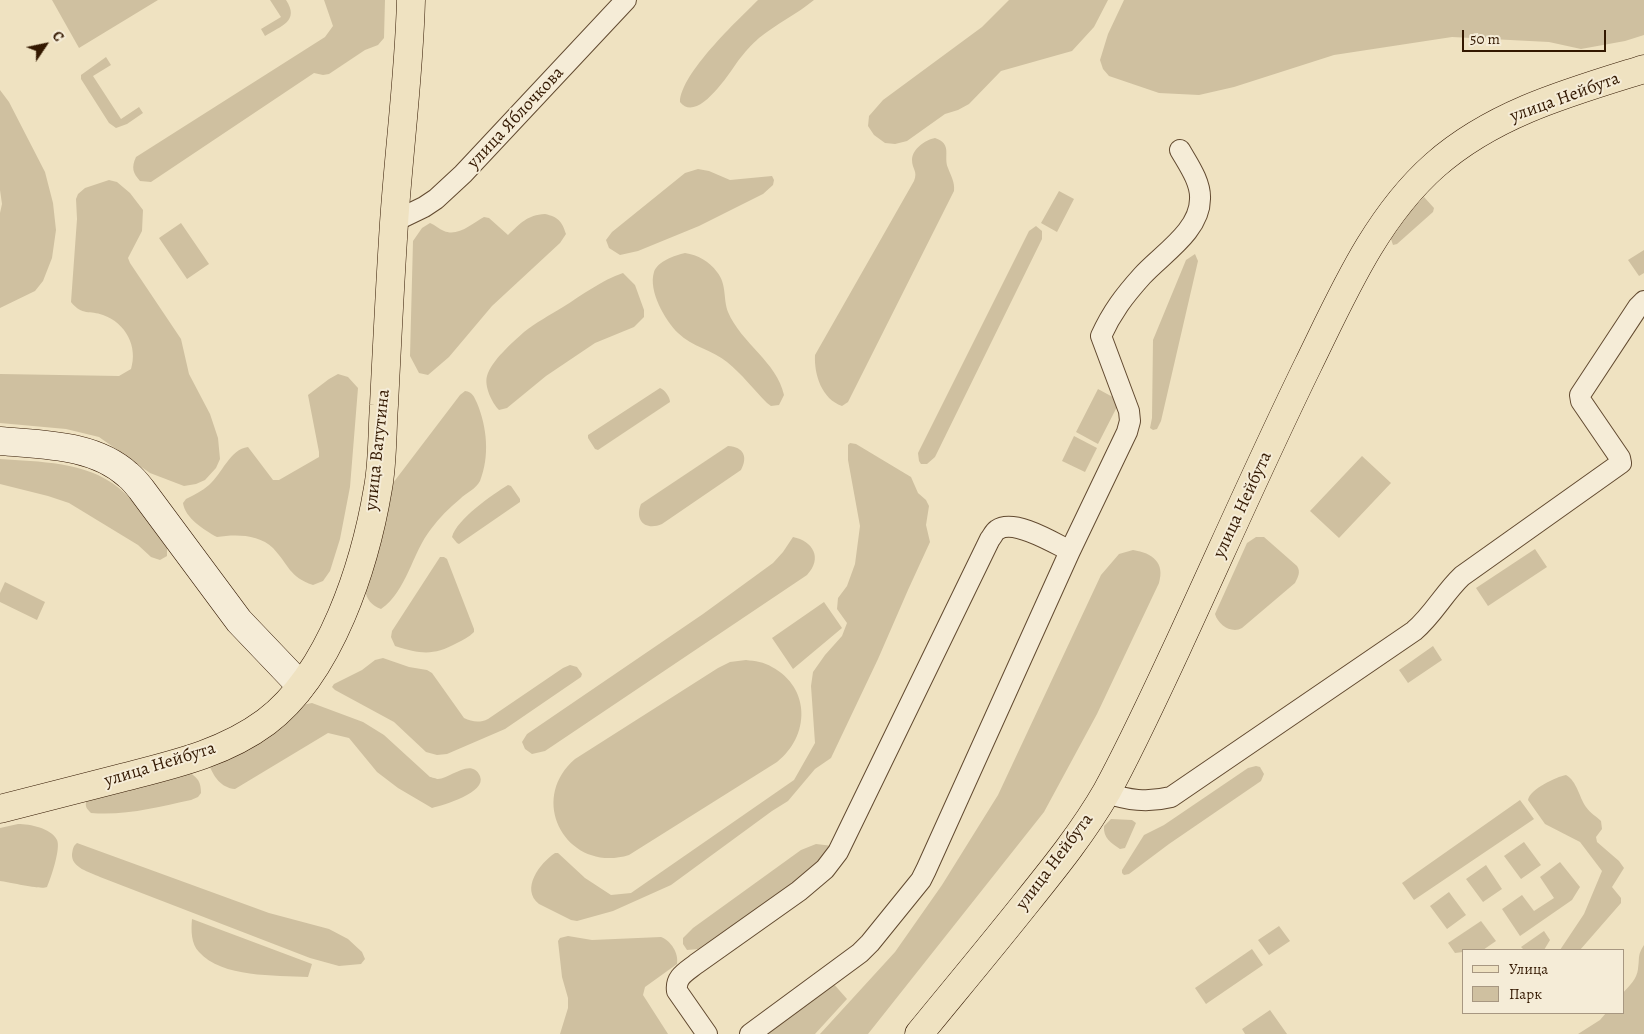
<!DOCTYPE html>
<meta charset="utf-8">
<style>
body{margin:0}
#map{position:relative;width:1644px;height:1034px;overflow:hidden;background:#efe2c1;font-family:Alegreya,serif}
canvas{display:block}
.legend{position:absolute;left:1462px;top:949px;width:162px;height:65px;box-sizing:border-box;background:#f5ecd7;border:1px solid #a79781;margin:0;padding:6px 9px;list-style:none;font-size:15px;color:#331800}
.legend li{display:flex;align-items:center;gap:10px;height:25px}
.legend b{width:25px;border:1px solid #a79781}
.north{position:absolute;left:20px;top:20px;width:50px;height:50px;-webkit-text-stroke:4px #f5ecd7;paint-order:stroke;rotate:56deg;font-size:14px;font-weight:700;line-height:20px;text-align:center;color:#331800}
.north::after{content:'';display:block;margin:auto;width:18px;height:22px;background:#331800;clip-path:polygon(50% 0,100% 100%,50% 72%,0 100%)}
.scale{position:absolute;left:1462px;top:30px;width:144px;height:22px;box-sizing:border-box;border:2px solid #331800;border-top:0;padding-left:6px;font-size:15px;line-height:18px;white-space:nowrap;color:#331800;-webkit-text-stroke:4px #f5ecd7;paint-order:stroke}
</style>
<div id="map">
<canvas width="1644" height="1034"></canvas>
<ul class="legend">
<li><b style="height:6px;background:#efe2c1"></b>Улица</li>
<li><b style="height:14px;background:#cfc0a0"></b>Парк</li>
</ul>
<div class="north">С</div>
<div class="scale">50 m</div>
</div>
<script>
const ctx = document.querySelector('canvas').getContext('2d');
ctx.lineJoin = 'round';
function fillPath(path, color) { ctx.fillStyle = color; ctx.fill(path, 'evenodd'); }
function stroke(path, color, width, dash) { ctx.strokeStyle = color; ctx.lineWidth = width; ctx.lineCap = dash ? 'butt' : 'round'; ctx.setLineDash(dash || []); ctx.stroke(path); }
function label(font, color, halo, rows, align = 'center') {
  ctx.font = font + ' Alegreya,serif'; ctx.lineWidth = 4; ctx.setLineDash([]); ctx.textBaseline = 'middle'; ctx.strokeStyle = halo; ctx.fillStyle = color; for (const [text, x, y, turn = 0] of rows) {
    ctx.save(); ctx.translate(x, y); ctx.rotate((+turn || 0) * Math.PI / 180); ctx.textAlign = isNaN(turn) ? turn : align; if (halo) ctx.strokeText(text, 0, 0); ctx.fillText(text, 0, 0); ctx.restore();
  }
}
const green = new Path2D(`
 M52 0H158L79 48Z
 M270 0H286C300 21 281 26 265 36L261 29 281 17Z
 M324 0H385L384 38 378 45 365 50 329 74 323 75 314 73 151 182 140 181C133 173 131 168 136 157L325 37 333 26Z
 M758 0H814C797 14 776 24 759 38 752 44 744 53 738 61 729 74 697 124 680 102 681 73 737 21 758 0Z
 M1009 0H1108L1094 27 1072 51 1001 71 969 104 958 110 945 114 907 141 895 144 885 143 874 135 868 126 869 116 883 100 982 27Z
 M1124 0H1644V35L1625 41 1581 49 1549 42 1452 37 1334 55 1234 87 1199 95 1159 93 1109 76 1103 69 1100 60 1108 34Z
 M106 57 111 65 93 76 121 119 139 107 143 113 127 124 116 128 109 123 81 79V75Z
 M0 90 9 102 45 172 53 203 56 230 52 258 43 281 35 291 0 308V213L2 204 0 190Z
 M935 138C953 144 943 156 948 168 951 176 955 182 954 191L848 402 842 406C822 399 814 375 815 355L914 181C918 171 912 169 912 160 912 149 925 140 935 138Z
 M698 169 709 171 730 180 772 176 774 180 773 185 763 194 699 226 638 251 620 255 609 248 606 240 612 232 685 173Z
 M109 180 117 182 130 193 143 210 142 231 128 258 130 263 181 339 189 374 210 414 218 438 220 459 216 468 205 480 196 484 184 486 150 473 99 437 66 429 0 423V374L119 376 131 369C138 347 126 323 103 315 90 310 82 316 71 302L77 219 76 199 78 194 85 188Z
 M1059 191 1074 199 1057 232 1041 223Z
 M1424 197 1434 208 1433 212 1397 244 1393 245 1391 239 1410 212Z
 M545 214C558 217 562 221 566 234L560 243 492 306 449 357 428 375 419 373 410 356 413 241 422 228 430 223C435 225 439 229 444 231 458 237 473 223 484 217L489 218 508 235C521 223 527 215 545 214Z
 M181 223 209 264 187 279 159 238Z
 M1036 226 1042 231V239L935 457 927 464H921L919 461 918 453 1029 231Z
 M1644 250V273L1639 276 1628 260Z
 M685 253C698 255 709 261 717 272 727 284 723 299 728 312 741 343 777 362 784 395L779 405 771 406 767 403C754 390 742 374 727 362 713 350 692 347 678 333 665 320 648 291 654 272 657 262 675 255 685 253Z
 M1195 254 1198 261 1161 421 1157 429 1153 430 1150 428 1152 418 1153 340 1186 260Z
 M623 273 635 285 644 310V317L634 327 595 343 546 376 507 408 499 410C492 403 484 386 487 376 491 361 513 342 524 332 535 323 550 315 563 307 582 295 602 280 623 273Z
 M338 374 348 377 358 388 350 487 340 539 330 571 323 581 313 585C289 577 289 565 273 548 259 534 235 534 217 537 204 530 185 518 183 503L186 499C194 495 202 491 209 485 222 474 230 449 248 447L273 480H279L319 457V452L308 395 329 379Z
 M660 388C665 390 670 397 670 402L598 450 595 449 588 438V435Z
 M1098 389 1120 401 1098 444 1076 432Z
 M465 391C473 392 474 397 477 403 487 427 490 456 480 481 476 489 466 493 460 499 449 508 439 518 431 529 412 553 407 591 381 609 371 605 367 600 365 590L393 483 460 395Z
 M1074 436 1097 448 1085 472 1062 461Z
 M850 443 856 444 911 477 918 493 926 500 929 506 926 525 930 542 908 590 878 659 831 758 815 769 788 801 772 811 671 885 613 911 577 921 571 920 539 904C520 889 540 863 555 853H558L585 878 611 895 631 893 794 780 815 743 811 686 813 672 825 655 842 636 847 623 837 609 838 598 847 586 855 564 860 526 848 460V445Z
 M728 446C744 447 748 457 741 470L662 524C646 531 634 521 641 504Z
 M1362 456 1391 483 1339 538 1310 511Z
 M0 459C39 462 86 461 119 488 138 504 152 528 167 548V556L160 560 151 557 138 545 69 503 48 496 0 484Z
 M508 485 511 486 520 499V502L459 544 457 543 452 537C457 519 492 495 508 485Z
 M793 537C813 541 823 558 807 575L545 751 532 754 525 749 522 742 527 734 703 614 773 563 783 552Z
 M1256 537H1264L1297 566C1301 572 1298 577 1295 583L1242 628C1232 634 1218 625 1215 614L1247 543Z
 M1535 549 1547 567 1488 606 1476 588Z
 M1133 550C1153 553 1165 563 1159 583L1097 714 1044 812 868 1034H820L895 952 942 885 998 795 1101 575 1119 554Z
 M440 557H444L447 559 474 629V632C469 637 463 640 457 643 433 656 421 654 395 646L391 637 392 631Z
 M5 582 45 602 37 620 0 602V593Z
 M824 602 842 628 793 669 772 638Z
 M1433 646 1442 660 1408 683 1399 670Z
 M383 658 409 667 427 670 432 673 464 718C472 722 480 723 488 719L563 668 570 665 577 667 582 674 581 677 505 729 447 754 437 755 426 752 394 722 335 690 332 687 334 684 362 670 375 660Z
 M746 660C755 661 764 662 772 667 811 688 810 736 777 762L629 855C568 874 526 801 575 759L718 668 730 662Z
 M312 703 363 722 384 735 430 777C431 777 437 779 438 779 450 779 471 757 480 776 487 793 443 805 432 808L398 788 377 772 349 738 328 733 235 789C221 788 213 776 209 764L302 705Z
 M1256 766 1260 767 1264 774 1261 781 1169 844 1129 874 1124 875 1122 873V870L1144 835 1164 825 1248 768Z
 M190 773C198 778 201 782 201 793L198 797 191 800C158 807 125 816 91 813 87 809 84 806 87 799Z
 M1566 775C1577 781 1579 797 1586 807 1590 813 1596 816 1601 821L1602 829 1596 837 1597 842 1619 861 1624 868 1612 887 1621 898V903L1580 950H1560L1584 914 1602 871 1580 842 1545 824 1528 800C1530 789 1556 777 1566 775Z
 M1520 800 1534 819 1414 900 1402 883Z
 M1111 819 1132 820 1136 823 1125 848 1120 849C1111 843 1103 838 1104 826Z
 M18 824C30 824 51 828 57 840 61 848 51 878 47 887 40 890 10 882 0 881V828Z
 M1524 842 1541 865 1521 879 1504 856Z
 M77 843 269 913 329 929 348 939 362 952 365 959 361 964 339 966 310 958 100 877C90 872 71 868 72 854 73 849 73 846 77 843Z
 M816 844 833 846 830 851 791 885 698 949 687 950 683 944V938L693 928 801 850Z
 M1560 862 1580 887 1572 900 1520 936 1502 909 1522 895 1534 911 1554 898 1540 877Z
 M1486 865 1502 889 1483 902 1466 879Z
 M1449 892 1466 915 1447 929 1430 906Z
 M192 919 312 964 308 977C275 975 222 978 199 952 191 944 191 930 192 919Z
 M1481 921 1496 941 1483 950H1463V952L1455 953 1448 943Z
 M1279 926 1290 941 1269 955 1258 940Z
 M1544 931 1550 940 1544 950H1524L1521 947Z
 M568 936 592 940 661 937C671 941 679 953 677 964L645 987 643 995 668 1034H560L568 1008V998L562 977 558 941 560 938Z
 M1644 945V1034H1578L1600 1020 1606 1013H1623V993C1629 986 1637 979 1638 969 1640 957 1637 956 1644 945Z
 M1252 949 1263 965 1206 1004 1195 988Z
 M832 982 847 999 815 1034H759Z
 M1270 1010 1287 1034H1245L1242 1029Z`);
const street = new Path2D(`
 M395 221 424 207 436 199 463 174 626 0
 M1106 793C1128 800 1147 803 1171 797L1414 631C1433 615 1444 593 1462 576L1621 463 1620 458 1581 401 1580 395 1638 307 1644 301
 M707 1034 677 991C675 977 686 972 696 964L799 891 825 869 838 852 990 539C992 537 994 532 997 530 1014 518 1054 543 1070 551
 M750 1034 860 953 870 943 921 880 926 870 1070 551 1127 432 1130 421 1129 411 1101 336C1112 312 1124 296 1142 276 1162 254 1200 231 1200 199 1201 182 1188 164 1180 150`);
const secondary = new Path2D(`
 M0 441C43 445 94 444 128 475 133 479 137 484 141 489L239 621 301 686`);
const primary = new Path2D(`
 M0 809C40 799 81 788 121 778 171 765 223 754 266 722 331 673 365 565 378 488 383 461 382 432 384 405 387 344 390 284 394 223 399 149 409 75 411 0
 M919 1034C955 990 991 947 1026 903 1055 867 1084 831 1107 791 1132 745 1154 697 1176 650 1220 555 1262 459 1308 365 1342 296 1375 218 1435 165 1494 113 1570 92 1644 69`);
const streetNames = [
 ["улица Нейбута",1565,98,-20],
 ["улица Яблочкова",516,118,-47],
 ["улица Ватутина",378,450,-84],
 ["улица Нейбута",1243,505,-65],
 ["улица Нейбута",160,765,-17],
 ["улица Нейбута",1055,862,-53]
];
fillPath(green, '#cfc0a0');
stroke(street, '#624a30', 22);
stroke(secondary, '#331800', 29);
stroke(primary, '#331800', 29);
stroke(street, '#f5ecd7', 20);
stroke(secondary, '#f5ecd7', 28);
stroke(primary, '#efe2c1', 28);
label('18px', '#331800', '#f5ecd7', streetNames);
</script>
